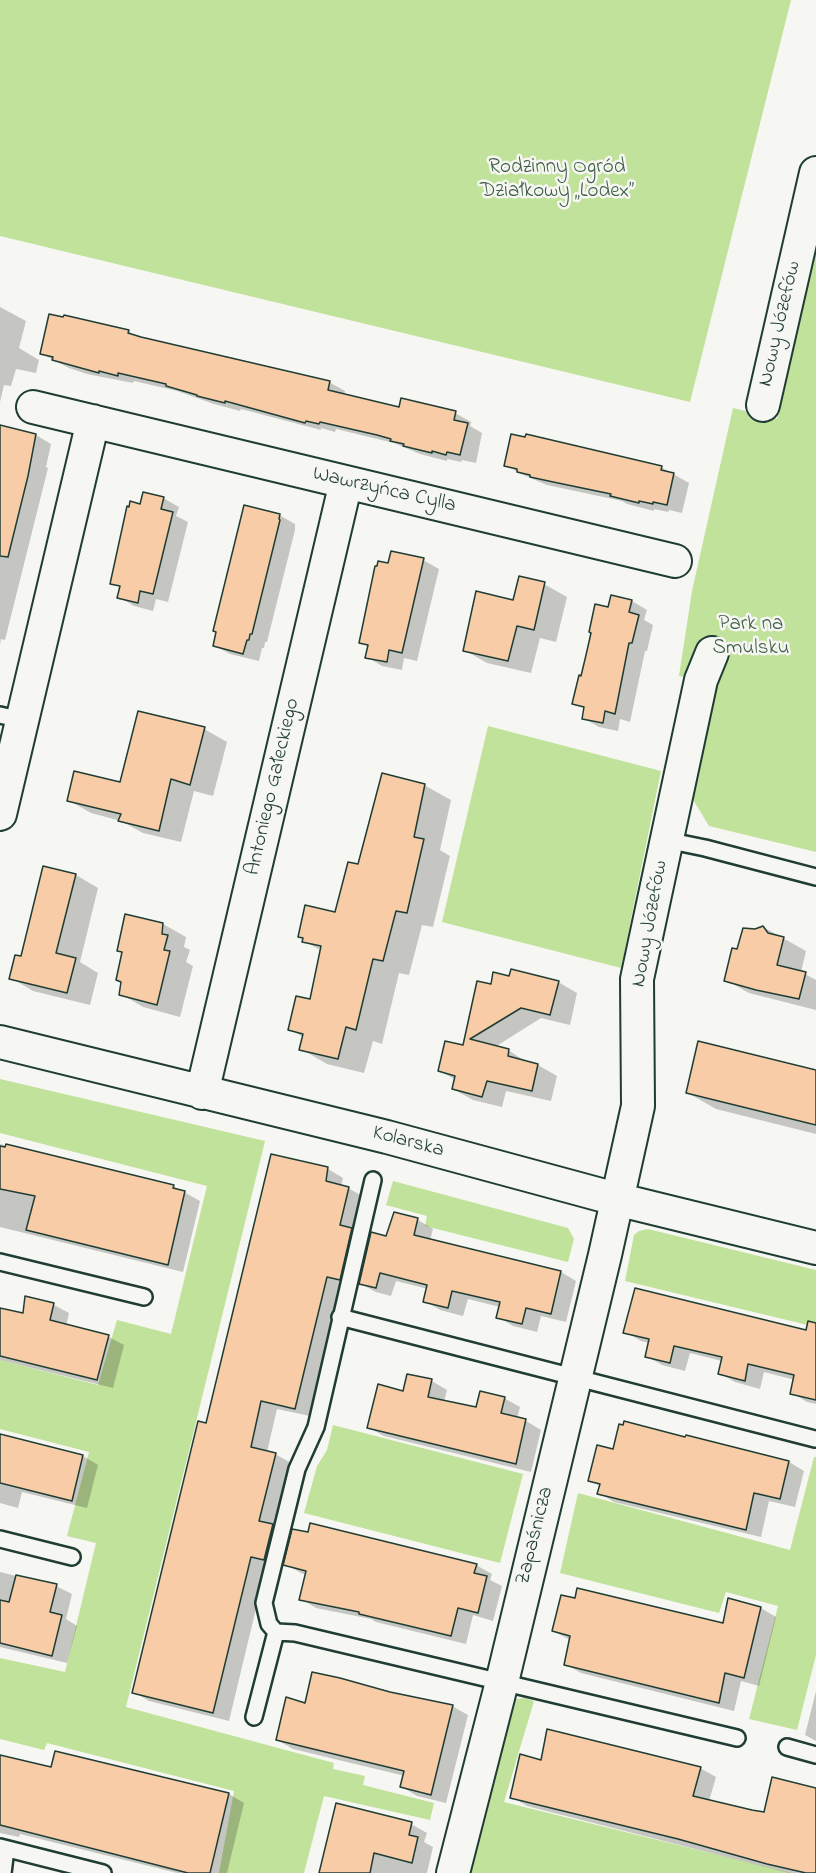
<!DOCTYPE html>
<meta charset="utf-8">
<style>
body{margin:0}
canvas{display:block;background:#f6f6f2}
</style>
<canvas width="816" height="1873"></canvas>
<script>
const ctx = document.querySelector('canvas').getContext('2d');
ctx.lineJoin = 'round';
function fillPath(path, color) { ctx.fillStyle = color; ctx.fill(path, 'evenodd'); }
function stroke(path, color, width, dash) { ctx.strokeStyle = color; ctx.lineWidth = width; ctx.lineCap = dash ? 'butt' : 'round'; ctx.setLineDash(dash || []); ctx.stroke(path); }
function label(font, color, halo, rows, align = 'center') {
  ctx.font = font + ' "Indie Flower",sans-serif'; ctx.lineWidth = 5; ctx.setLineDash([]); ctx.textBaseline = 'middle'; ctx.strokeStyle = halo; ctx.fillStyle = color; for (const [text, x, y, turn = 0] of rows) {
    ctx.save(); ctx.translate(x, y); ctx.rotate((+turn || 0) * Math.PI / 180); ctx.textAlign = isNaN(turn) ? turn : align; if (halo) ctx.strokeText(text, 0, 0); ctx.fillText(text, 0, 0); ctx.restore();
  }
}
const green = new Path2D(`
 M0 0H791L690 402 0 236Z
 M816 245V852L709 826 692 798 713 700 701 680 679 676 692 591 733 408 777 419Z
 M488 726 661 771 621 968 442 922Z
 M0 1079 265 1141 126 1707 334 1763 333 1769 365 1776 363 1785 434 1803 430 1820 324 1796 304 1873H219L234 1791 47 1743 44 1750 0 1739V1658L65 1672 96 1543 67 1536 89 1452 0 1429V1360L98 1385 117 1320 171 1334 207 1186 0 1133Z
 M393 1181 568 1228 574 1239 568 1262 425 1226 427 1216 386 1205Z
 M648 1229 816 1270V1327L625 1281 634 1235 639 1231Z
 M333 1425 523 1474 500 1563 304 1513 317 1466 327 1450Z
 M814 1457H816V1655L797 1730 749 1719 778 1606 726 1592 719 1613 560 1573 578 1493 790 1550Z
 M525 1698 534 1701 504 1802 791 1873H465L508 1703 517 1699Z`);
const shadow = new Path2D(`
 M0 307 26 321 19 348 39 360 36 373 16 369 11 386 4 385 0 402Z
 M128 331 139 338 329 382 345 391 344 395 400 408 455 413 471 422 470 426 482 433 476 463 462 460 461 462 447 459V461L420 454 394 443 336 429 335 432 321 428V430L241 409 240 411 214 404 177 391 134 381 133 383 87 374 69 368 42 354Z
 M0 434 36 435 51 444 46 467 48 468 5 640 1 639 0 645Z
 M506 465 661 467 689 483 682 513 669 510 668 512 654 509V511L627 504 622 501 547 485 521 474Z
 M163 498 179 507 176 516 188 522 168 602 156 599 153 611 134 606 119 597 121 588 112 583 141 506Z
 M279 515 295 524V530L267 642H265L264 648H262L259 661 230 654 215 646 218 633Z
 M423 560 439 569 417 661 404 658 402 670 382 666 367 657 369 647 360 642 389 565Z
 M544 584 567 597 556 642 540 638 531 673 487 663 464 650 514 602Z
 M632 601 647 610 644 620 653 625 647 651H645L630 722 620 719 618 731 599 727 583 718 585 709 574 703 609 609Z
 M204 729 227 742 213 796 194 791 181 842 143 833 121 821 91 813 68 800 121 784Z
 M424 785 451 800 440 850 450 856 433 927 422 925 409 975 399 973 382 1044 373 1041 364 1073 327 1064 301 1049 303 1037 289 1029 311 1001 322 951 304 941V939L300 936 336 914 359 866Z
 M76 875 98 888 80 962 98 973 90 1005 33 991 11 978Z
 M163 924 186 937 184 947 190 950 186 962 193 966 180 1017 143 1007 121 994 123 953 118 950Z
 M763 927 806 951 801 972 816 980V1010L749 993 726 980 739 951 755 931Z
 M558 982 577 993 570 1025 541 1018 495 1047 508 1050 528 1063 538 1065 557 1076 551 1101 506 1091 502 1107 473 1100 453 1089 456 1080 440 1071 464 1047 492 986Z
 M816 1072V1134L716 1109 688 1093Z
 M0 1144 173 1186 200 1201 183 1272 0 1227Z
 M328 1169 343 1178 341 1186 348 1188 364 1197 310 1416 277 1409 267 1452 275 1454 291 1463 229 1721 149 1701 134 1692 207 1425Z
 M395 1214 418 1220 433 1229 430 1240 561 1272 576 1281 566 1322 541 1316 537 1332 513 1326 498 1317 500 1307 468 1299 463 1316 440 1310 425 1301 428 1289 396 1281 391 1296 376 1292 361 1284 387 1238Z
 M26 1297 54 1305 69 1313 66 1326 109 1337 124 1345 113 1388 0 1360V1309L24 1315Z
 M625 1332 816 1335V1404L807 1402 792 1393 795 1380 764 1372 760 1389 735 1382 719 1373 722 1361 690 1353 685 1371 662 1365 646 1356 650 1343 641 1341Z
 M408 1375 432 1381 447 1390 444 1402 477 1409 504 1398 520 1407 517 1419 526 1421 541 1430 531 1472 384 1436 369 1428 404 1393Z
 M0 1436 83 1456 98 1465 87 1508 22 1492 18 1508 0 1503Z
 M614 1451 789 1462 804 1471 795 1507 769 1501 761 1537 614 1502 599 1493 601 1487 590 1480Z
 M285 1564 476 1565 492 1574 490 1580 502 1586 493 1621 473 1615 466 1644 376 1622 371 1619 316 1608 301 1599 307 1575 301 1573Z
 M0 1572 56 1586 72 1594 66 1619 77 1626 67 1663 0 1647Z
 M761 1608 776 1617 759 1686 741 1681 734 1711 581 1673 565 1664 570 1640 553 1631 724 1625Z
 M816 1691V1741L805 1735Z
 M389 1693 452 1706 468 1715 446 1803 417 1796 402 1787 405 1776 293 1749 277 1740 306 1704Z
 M56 1753 229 1794 244 1803 227 1873H177L20 1834 19 1837 0 1833V1756L52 1769Z
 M542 1761 700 1768 716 1777 709 1801 765 1813 816 1789V1873H789L527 1806 512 1797Z
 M411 1824 427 1833 424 1842 433 1847 427 1873H321Z`);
const building = new Path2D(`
 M49 314 63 317 64 315 129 330 128 333 141 337 330 381 328 390 349 395 399 407 401 398 456 411 454 420 468 423 460 455 447 452 446 455 432 451V453L403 446 404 444 390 441 391 439 377 435 320 422 319 424 306 421 305 423 225 401V403L197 396V395L166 386V384L118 373V376L99 371V373L52 360 53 357 40 354Z
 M0 425 36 434 28 476 8 557 0 556Z
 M511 434 525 437 526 434 662 466 661 470 674 473 667 505 653 502V504L639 501V503L610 496 611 494 558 483 530 477V475L517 472V469L504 466Z
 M143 492 164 497 161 509 173 512 153 594 140 591 138 603 117 598 120 586 110 584 127 506 129 507 130 501 140 504Z
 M244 505 280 514 279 519 280 520 252 634H250L249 640H247L243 654 213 646 216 632 213 631Z
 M391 551 424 558 402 653 389 650 387 662 365 658 368 645 359 643 375 566H377L378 561 388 563Z
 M519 576 545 582 534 630 517 626 508 661 463 651 476 591 513 600Z
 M611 595 632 600 629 612 639 615 632 643H629L615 714 605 711 603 723 582 719 584 707 572 704 579 675 581 676 586 655 591 633 589 632 595 604 608 607Z
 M138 711 205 727 190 785 171 779 159 831 118 821 121 814 67 801 74 771 120 782Z
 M382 773 425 784 414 837 424 839 407 913 396 911 383 961 373 959 356 1030 346 1027 338 1059 299 1050 303 1034 288 1030 296 996 310 999 321 946 302 942 303 938 298 937 305 905 335 912 348 862 358 864Z
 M43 866 76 874 56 953 76 958 67 993 9 979 15 955 21 956Z
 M125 914 163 923 162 934 168 935 164 950 170 951 157 1005 119 995 121 982 116 980 122 952 117 951Z
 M763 926 768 933 784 937 777 965 806 972 799 999 756 990 724 981 732 948 737 949 743 928 755 929Z
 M511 969 559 981 550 1015 521 1008 470 1039 509 1049 508 1056 538 1064 532 1091 487 1081 482 1097 452 1089 455 1076 438 1071 445 1041 463 1045 477 981 491 984 493 972 509 976Z
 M698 1041 816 1070V1125L686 1093Z
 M6 1144 174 1185 173 1188 185 1191 168 1265 26 1230 35 1196 0 1189V1146L5 1147Z
 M271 1154 328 1167 326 1181 349 1187 340 1225 352 1228 340 1280 327 1277 295 1409 261 1401 251 1447 276 1453 259 1521 273 1524 264 1560 251 1557 213 1713 132 1693 198 1421 206 1423Z
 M394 1212 418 1218 414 1235 561 1271 551 1314 526 1308 522 1324 496 1318 500 1302 452 1291 448 1308 423 1302 427 1285 380 1273 376 1288 359 1284 371 1232 386 1236Z
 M635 1288 806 1330 808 1321 816 1323V1400L790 1394 794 1375 748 1364 745 1381 718 1374 722 1357 674 1346 670 1363 645 1357 649 1339 623 1333Z
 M25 1296 54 1303 50 1320 109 1335 97 1380 0 1356V1308L23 1313Z
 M407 1374 432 1379 428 1397 476 1407 480 1391 505 1397 501 1413 526 1419 516 1464 367 1428 378 1384 403 1391Z
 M624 1421 685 1437 686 1435 789 1461 780 1499 754 1493 746 1530 597 1494 600 1484 588 1481 597 1445 613 1449 619 1424 623 1425Z
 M0 1434 83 1455 72 1501 0 1483Z
 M310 1523 477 1564 474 1573 487 1576 478 1613 458 1608 451 1636 359 1614V1612L299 1600 306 1571 283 1565 292 1529 308 1532Z
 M16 1575 57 1584 50 1612 62 1615 52 1656 0 1643V1600L9 1602Z
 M577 1588 723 1623 728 1598 761 1607 744 1678 725 1673 719 1703 564 1665 570 1636 552 1631 561 1595 575 1598Z
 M312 1672 340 1678 390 1692 453 1705 431 1795 400 1787 404 1771 276 1740 286 1697 305 1703Z
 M547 1729 701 1767 693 1796 752 1810 764 1812 772 1777 816 1788V1873H806L767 1864 678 1839 510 1798 520 1754 541 1760Z
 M55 1751 229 1793 210 1873H188L0 1825V1755L51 1767Z
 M336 1803 412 1822 409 1835 418 1837 412 1863 374 1853 370 1873H319Z`);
const service = new Path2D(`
 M0 715 22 720
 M666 840 705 848 816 877
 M373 1180 316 1427 297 1469 264 1603 269 1624 276 1632 295 1633 737 1738
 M0 1262 144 1297
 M340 1317 815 1439
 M0 1539 72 1557
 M254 1717 276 1632
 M787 1747 816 1755
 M0 1847 103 1873
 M3 1873 6 1849`);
const minor = new Path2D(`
 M763 405 816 173
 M33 407 675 561
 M0 814 93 421
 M0 1042 387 1137 616 1199 816 1248
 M202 1093 346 482
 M453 1873 502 1682 605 1255 638 1106 637 979 701 680 712 653`);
const parkNames = [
 ["Rodzinny Ogród",557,169],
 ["Działkowy „Lodex”",557,193],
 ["Park na",751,626],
 ["Smulsku",751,650]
];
const streetNames = [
 ["Nowy Józefów",781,324,-77],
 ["Wawrzyńca Cylla",384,491,13],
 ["Antoniego Gałeckiego",274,787,-77],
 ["Nowy Józefów",651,924,-80],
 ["Kolarska",408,1143,15],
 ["Zapaśnicza",536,1536,-76]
];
fillPath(green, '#c1e29a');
fillPath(shadow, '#0003');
fillPath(building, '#f7cca6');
stroke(building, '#1f3d34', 1.5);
stroke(service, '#1f3d34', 20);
stroke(minor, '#1f3d34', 36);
stroke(service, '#f6f6f2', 15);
stroke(minor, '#f6f6f2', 32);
label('21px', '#3f5e48', '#f6f6f2', parkNames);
label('21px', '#1f3d34', '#f6f6f2', streetNames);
</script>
